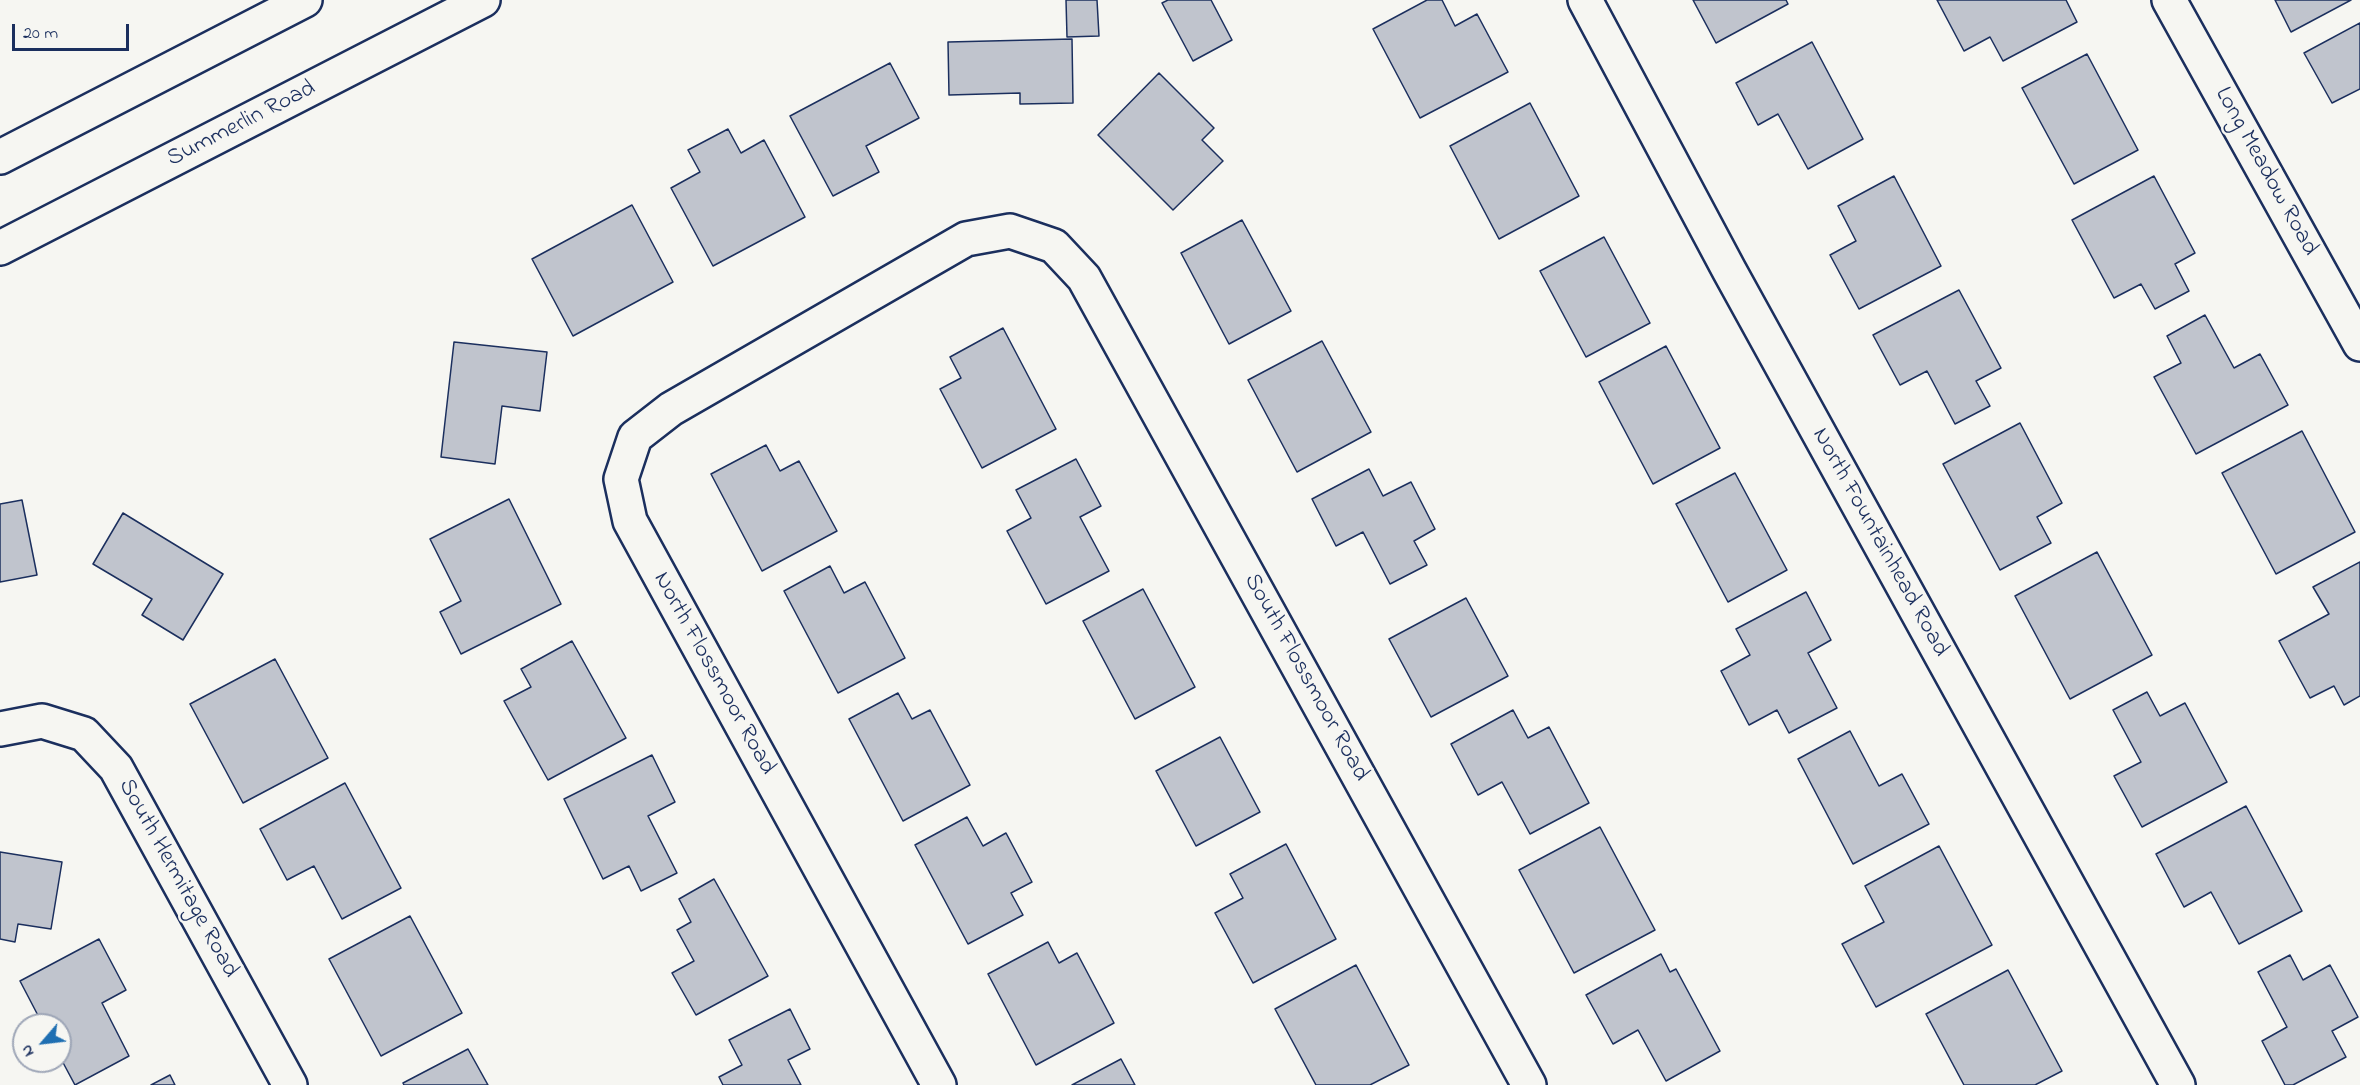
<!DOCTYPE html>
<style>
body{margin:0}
#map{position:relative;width:2360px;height:1085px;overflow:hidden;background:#f6f6f2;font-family:"Indie Flower",sans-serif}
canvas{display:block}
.north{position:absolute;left:12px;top:1013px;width:60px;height:60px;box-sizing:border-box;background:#f6f6f2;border:2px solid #9ea6b7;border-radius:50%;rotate:242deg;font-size:16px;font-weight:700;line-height:24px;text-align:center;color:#1b2f5e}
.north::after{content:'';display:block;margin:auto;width:21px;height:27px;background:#1f6fb2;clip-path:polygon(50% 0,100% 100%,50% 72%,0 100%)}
.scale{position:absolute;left:12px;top:24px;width:117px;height:27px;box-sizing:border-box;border:3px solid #1b2f5e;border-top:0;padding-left:8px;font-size:18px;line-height:21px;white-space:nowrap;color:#1b2f5e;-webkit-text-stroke:4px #f6f6f2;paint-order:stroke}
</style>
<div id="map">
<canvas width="2360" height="1085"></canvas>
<div class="north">N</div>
<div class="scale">20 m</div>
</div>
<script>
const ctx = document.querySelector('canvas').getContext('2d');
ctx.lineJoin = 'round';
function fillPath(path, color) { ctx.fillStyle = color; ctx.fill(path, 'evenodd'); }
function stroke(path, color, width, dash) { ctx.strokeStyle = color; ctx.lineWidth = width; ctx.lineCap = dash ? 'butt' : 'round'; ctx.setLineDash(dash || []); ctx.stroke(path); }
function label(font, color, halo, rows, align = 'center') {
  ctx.font = font + ' "Indie Flower",sans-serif'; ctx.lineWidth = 5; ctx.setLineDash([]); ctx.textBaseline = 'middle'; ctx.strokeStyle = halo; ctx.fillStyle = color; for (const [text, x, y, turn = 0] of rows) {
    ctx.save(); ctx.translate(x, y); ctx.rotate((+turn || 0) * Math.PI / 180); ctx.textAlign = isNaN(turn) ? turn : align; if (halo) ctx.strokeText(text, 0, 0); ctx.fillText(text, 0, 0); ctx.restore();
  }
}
const building = new Path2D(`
 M1066 0H1097L1099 36 1067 37Z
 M1168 0H1211L1232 40 1193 61 1162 3Z
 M1427 0H1442L1455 26 1477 14 1508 72 1420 118 1373 29Z
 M1693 0H1786L1788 4 1716 43Z
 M1937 0H2066L2077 22 2003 61 1990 37 1964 51Z
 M2275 0H2351L2291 32Z
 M2360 23V89L2332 103 2304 53Z
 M1072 39 1073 103 1020 104V93L949 95 948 42Z
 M1812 42 1863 139 1808 169 1778 114 1758 125 1736 83Z
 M2087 54 2138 150 2074 184 2022 88Z
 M890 63 919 118 866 146 879 172 833 196 790 116Z
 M1159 73 1214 128 1202 140 1223 161 1173 210 1098 135Z
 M1530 103 1579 196 1499 239 1450 146Z
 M728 129 741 153 764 140 805 217 713 266 671 188 700 172 688 150Z
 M1894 176 1941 266 1859 309 1830 255 1856 241 1838 206Z
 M2154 176 2195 253 2175 264 2189 291 2155 309 2141 284 2114 298 2072 220Z
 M632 205 673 282 573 336 532 259Z
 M1242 220 1291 311 1229 344 1181 253Z
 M1604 237 1650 323 1586 357 1540 271Z
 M1959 290 2001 368 1976 381 1990 406 1955 424 1927 371 1900 385 1873 335Z
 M2205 315 2234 368 2260 354 2288 405 2196 454 2154 377 2181 363 2167 336Z
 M1003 328 1056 429 982 468 940 389 961 378 950 357Z
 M1322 341 1371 432 1297 472 1248 380Z
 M454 342 547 352 540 411 502 406 495 464 441 457Z
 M1666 346 1720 448 1653 484 1599 382Z
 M2020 423 2062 503 2037 517 2051 543 2000 570 1943 464Z
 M2302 431 2355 532 2276 574 2222 473Z
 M766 445 780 471 799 461 837 531 762 571 711 474Z
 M1076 459 1101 506 1080 517 1109 571 1046 604 1007 531 1031 518 1016 490Z
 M1369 469 1383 496 1411 482 1435 529 1414 541 1427 565 1390 584 1363 532 1336 546 1312 499Z
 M1735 473 1787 570 1728 602 1676 504Z
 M509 499 561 604 461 654 440 612 461 601 430 539Z
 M22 500 37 575 0 582V504Z
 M123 513 223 574 183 640 142 615 152 599 93 564Z
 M2097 552 2152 655 2070 699 2015 596Z
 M2360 562V696L2344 705 2334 686 2310 698 2279 641 2329 614 2313 587Z
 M830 566 844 593 865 582 905 658 838 693 784 591Z
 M1143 589 1195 687 1135 719 1083 621Z
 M1806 592 1831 640 1808 653 1837 708 1789 733 1777 710 1749 725 1721 671 1750 655 1736 629Z
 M1466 598 1508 676 1431 717 1389 639Z
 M572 641 626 738 548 780 504 701 531 687 521 669Z
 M275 659 328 758 243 803 190 704Z
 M2147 692 2160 716 2185 703 2227 782 2142 827 2114 776 2141 762 2113 710Z
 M898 693 912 719 930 710 970 785 903 821 849 719Z
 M1513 710 1528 738 1549 727 1589 803 1530 834 1502 782 1478 795 1451 744Z
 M1850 731 1879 786 1902 774 1929 824 1853 864 1798 759Z
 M1220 737 1260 812 1196 846 1156 771Z
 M652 755 675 802 648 816 677 873 641 891 629 866 603 879 564 799Z
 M345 783 401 888 342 919 314 866 287 880 260 829Z
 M2246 806 2302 911 2239 944 2211 892 2184 907 2156 854Z
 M967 817 983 846 1006 833 1032 882 1011 893 1023 915 968 944 915 845Z
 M1600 827 1655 930 1574 973 1519 870Z
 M1286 844 1336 939 1253 983 1215 913 1243 898 1230 874Z
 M1939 846 1992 945 1876 1007 1842 944 1884 922 1865 886Z
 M0 852 62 862 51 929 18 924 15 942 0 939Z
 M714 879 768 976 696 1015 672 973 694 961 677 930 691 922 679 899Z
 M410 916 462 1013 381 1056 329 959Z
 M99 939 126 990 102 1003 129 1056 75 1085 60 1057V1025H43L20 981Z
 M1048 942 1059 963 1077 953 1114 1023 1036 1065 988 974Z
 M1661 954 1670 972 1676 969 1720 1051 1666 1081 1638 1030 1613 1044 1586 995Z
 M2290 955 2303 980 2330 965 2358 1017 2332 1031 2346 1057 2293 1085H2285L2262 1041 2287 1027 2258 972Z
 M1356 965 1409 1065 1370 1085H1316L1275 1009Z
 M2008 970 2062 1071 2035 1085H1964L1926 1014Z
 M790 1009 810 1049 788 1060 801 1085H723L719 1077 742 1065 729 1040Z
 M468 1049 488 1085H404L403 1083Z
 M1121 1059 1135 1085H1072Z
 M170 1075 175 1085H151Z`);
const minor = new Path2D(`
 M1585 0 1729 270 2178 1085
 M2169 0 2360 344
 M0 729 42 721 84 734 116 768 290 1085
 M939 1085 630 521 621 479 635 437 671 409 966 239 1010 231 1054 246 1084 278 1529 1085`);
const major = new Path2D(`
 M0 157 305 0
 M0 248 483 0`);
const streetNames = [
 ["Summerlin Road",242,125,-27],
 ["Long Meadow Road",2265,172,61],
 ["North Fountainhead Road",1879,543,61],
 ["North Flossmoor Road",713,674,61],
 ["South Flossmoor Road",1305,678,61],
 ["South Hermitage Road",177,879,61]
];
fillPath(building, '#c0c4cd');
stroke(building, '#1b2f5e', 1.5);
stroke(minor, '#1b2f5e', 38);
stroke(major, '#1b2f5e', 38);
stroke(minor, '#f6f6f2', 33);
stroke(major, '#f6f6f2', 33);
label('24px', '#1b2f5e', '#f6f6f2', streetNames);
</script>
